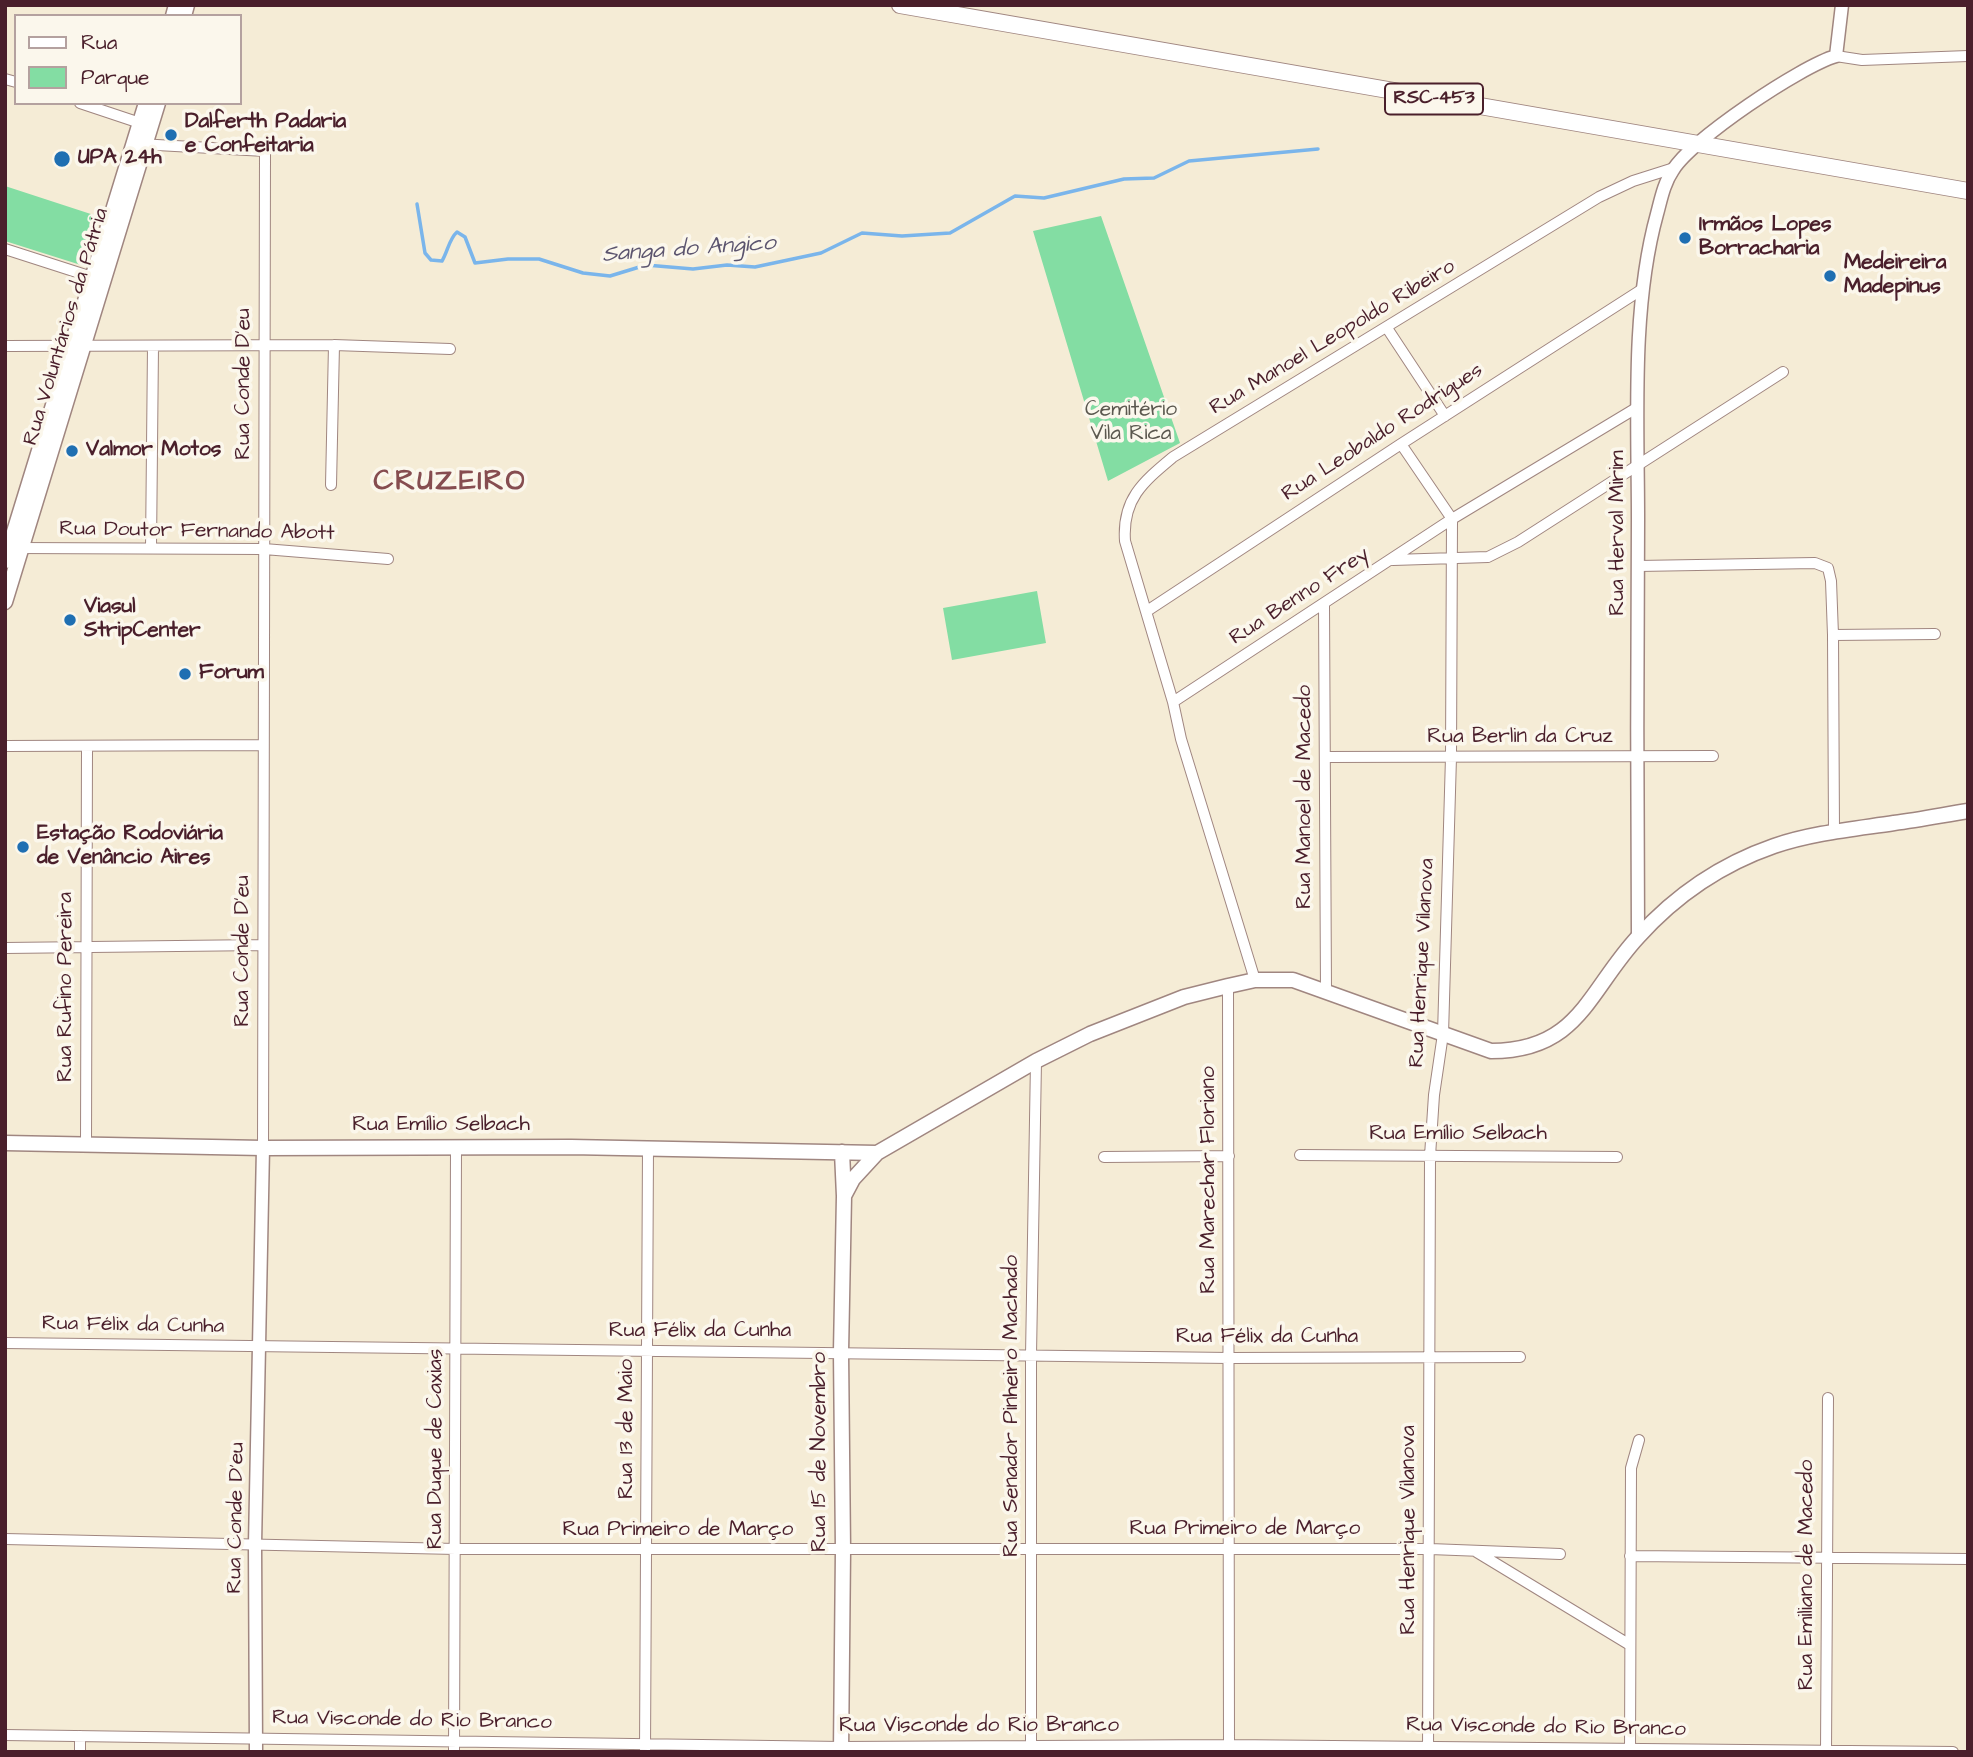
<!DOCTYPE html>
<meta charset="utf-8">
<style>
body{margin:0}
#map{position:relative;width:1973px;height:1757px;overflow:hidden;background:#f5ecd6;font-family:"Architects Daughter",sans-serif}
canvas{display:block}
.frame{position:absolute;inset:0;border:7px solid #4a1f2b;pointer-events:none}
.legend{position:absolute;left:14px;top:14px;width:228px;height:91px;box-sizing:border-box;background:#fbf7ec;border:2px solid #b4a19f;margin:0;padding:9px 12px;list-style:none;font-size:21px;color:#4a1f2b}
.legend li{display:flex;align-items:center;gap:14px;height:35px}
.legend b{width:35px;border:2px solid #b4a19f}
</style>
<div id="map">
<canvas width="1973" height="1757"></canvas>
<div class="frame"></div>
<ul class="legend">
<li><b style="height:9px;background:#fff"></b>Rua</li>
<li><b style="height:19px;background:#83dda3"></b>Parque</li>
</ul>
</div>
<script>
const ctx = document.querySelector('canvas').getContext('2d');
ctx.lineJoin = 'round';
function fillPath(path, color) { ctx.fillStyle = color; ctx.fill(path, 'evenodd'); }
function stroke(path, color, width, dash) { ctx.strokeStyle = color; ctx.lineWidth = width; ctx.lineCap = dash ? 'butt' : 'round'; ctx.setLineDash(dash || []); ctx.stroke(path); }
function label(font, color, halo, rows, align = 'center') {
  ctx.font = font + ' "Architects Daughter",sans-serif'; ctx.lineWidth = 7; ctx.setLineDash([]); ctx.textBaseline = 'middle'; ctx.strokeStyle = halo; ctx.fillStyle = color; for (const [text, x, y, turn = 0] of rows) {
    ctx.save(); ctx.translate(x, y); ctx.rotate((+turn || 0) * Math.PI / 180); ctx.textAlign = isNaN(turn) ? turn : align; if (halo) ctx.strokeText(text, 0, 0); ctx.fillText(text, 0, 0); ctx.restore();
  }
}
const green = new Path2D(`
 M5 186 100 217 84 266 5 241Z
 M1101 216 1180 443 1108 481 1033 231Z
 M1037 591 1046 643 952 660 943 608Z`);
const stream = new Path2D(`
 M417 204 425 253 431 260 442 261C448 251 449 239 457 232L465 237 475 263 508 259H539L583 273 610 276 646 265 693 269 727 265 755 267 821 253 862 233 902 236 950 233 1015 196 1044 198 1124 179 1154 178 1189 161 1318 149`);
const minor = new Path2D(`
 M1836 56 1862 60 1968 56
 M5 79 16 82
 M80 103 143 124
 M139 144 265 151 263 1148
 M5 249 92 277
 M1387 328 1445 416
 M5 346 334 345 450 349
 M1401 444 1452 519 1451 757 1443 1034 1434 1095 1430 1156 1428 1752
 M331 485 334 345
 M16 548 264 549 388 559
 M151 548 153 346
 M1393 560 1488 557 1518 542 1783 372
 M1638 566 1815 563 1828 568 1831 581 1833 635 1834 832
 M1324 604 1326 991
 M1147 611 1401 444 1641 290
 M1833 635 1935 634
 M1173 702 1452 519 1638 407
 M5 746 263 745
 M1326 757 1713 756
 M5 948 263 945
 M1255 980 1181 739 1173 702 1125 541C1122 499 1143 482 1173 457L1599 197 1633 181 1674 168
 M1228 986 1229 1752
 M86 1145 87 746
 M1300 1155 1617 1157
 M1104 1157 1229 1156
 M5 1343 1230 1358 1520 1357
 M5 1539 456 1549H1430L1560 1554
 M1475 1551 1630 1645
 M1630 1556 1968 1559
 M5 1735 841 1747 1229 1745 1953 1752
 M1031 1750V1355L1036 1061
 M80 1752V1736
 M454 1752 456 1147
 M645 1752 648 1148
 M1630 1752 1631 1468 1639 1440
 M1826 1752 1828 1398`);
const tertiary = new Path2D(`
 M1638 937C1637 798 1637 658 1638 519 1638 421 1631 308 1657 214 1661 199 1664 183 1673 170 1692 139 1801 66 1836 56L1842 5
 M256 1752 255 1544 263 1148`);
const secondary = new Path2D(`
 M173 16 176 5
 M184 16 187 5
 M5 561 146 103
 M5 602 158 103
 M5 1143 263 1148 571 1147 877 1153
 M844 1196 853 1179 877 1153 1036 1061 1090 1034 1184 997 1228 986 1255 980H1293L1491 1051C1579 1051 1588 991 1638 937 1675 896 1722 864 1774 846 1812 833 1854 829 1894 823 1919 820 1943 815 1968 811
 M841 1752 843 1550 841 1352 844 1196 842 1152`);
const trunk = new Path2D(`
 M900 5 1968 191`);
const markers = [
 [171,135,7,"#1f6fb2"],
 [62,159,9,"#1f6fb2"],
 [1685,238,7,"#1f6fb2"],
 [1830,276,7,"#1f6fb2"],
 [72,451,7,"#1f6fb2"],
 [70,620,7,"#1f6fb2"],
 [185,674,7,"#1f6fb2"],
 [23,847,7,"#1f6fb2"]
];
const shields = [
 [1434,99,98]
];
const shieldNames = [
 ["RSC-453",1434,99]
];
const poiNames = [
 ["Dalferth Padaria",185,123],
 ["e Confeitaria",185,147],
 ["UPA 24h",78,159],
 ["Irmãos Lopes",1699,226],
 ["Borracharia",1699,250],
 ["Medeireira",1844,264],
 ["Madepinus",1844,288],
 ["Valmor Motos",86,451],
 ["Viasul",84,608],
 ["StripCenter",84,632],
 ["Forum",199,674],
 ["Estação Rodoviária",37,835],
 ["de Venâncio Aires",37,859]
];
const streetNames = [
 ["Rua Voluntários da Pátria",67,327,-73],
 ["Rua Manoel Leopoldo Ribeiro",1333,338,-31],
 ["Rua Conde D'eu",245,384,-90],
 ["Rua Leobaldo Rodrigues",1383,433,-33],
 ["Rua Doutor Fernando Abott",197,532,1],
 ["Rua Herval Mirim",1619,533,-90],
 ["Rua Benno Frey",1300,597,-33],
 ["Rua Berlin da Cruz",1520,738],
 ["Rua Manoel de Macedo",1306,797,-90],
 ["Rua Conde D'eu",244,951,-90],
 ["Rua Henrique Vilanova",1423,963,-87],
 ["Rua Rufino Pereira",67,987,-90],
 ["Rua Emílio Selbach",441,1126],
 ["Rua Emílio Selbach",1458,1135],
 ["Rua Marechar Floriano",1210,1180,-90],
 ["Rua Félix da Cunha",133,1326,1],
 ["Rua Félix da Cunha",700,1332],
 ["Rua Félix da Cunha",1267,1338],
 ["Rua Senador Pinheiro Machado",1013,1406,-90],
 ["Rua 13 de Maio",628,1429,-90],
 ["Rua Duque de Caxias",437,1449,-90],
 ["Rua 15 de Novembro",821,1452,-90],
 ["Rua Conde D'eu",237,1518,-89],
 ["Rua Primeiro de Março",1245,1530],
 ["Rua Henrique Vilanova",1410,1530,-90],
 ["Rua Primeiro de Março",678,1531],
 ["Rua Emiliano de Macedo",1808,1575,-90],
 ["Rua Visconde do Rio Branco",412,1721,1],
 ["Rua Visconde do Rio Branco",979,1727],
 ["Rua Visconde do Rio Branco",1546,1728,1]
];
const parkNames = [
 ["Cemitério",1131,411],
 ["Vila Rica",1131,435]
];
const waterNames = [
 ["Sanga do Angico",689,250,-4]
];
const districtNames = [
 ["CRUZEIRO",450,483]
];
fillPath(green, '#83dda3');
stroke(stream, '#7ab5eb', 3.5);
stroke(minor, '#a08680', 12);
stroke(tertiary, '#a08680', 15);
stroke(secondary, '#a08680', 17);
stroke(trunk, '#a08680', 18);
stroke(minor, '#fff', 10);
stroke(tertiary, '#fff', 12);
stroke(secondary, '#fff', 14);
stroke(trunk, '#fff', 16);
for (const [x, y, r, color] of markers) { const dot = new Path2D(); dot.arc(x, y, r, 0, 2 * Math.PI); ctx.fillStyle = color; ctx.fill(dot); stroke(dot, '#fbf7ec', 2.5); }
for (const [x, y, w] of shields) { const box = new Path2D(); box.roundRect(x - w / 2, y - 15.5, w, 31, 5); ctx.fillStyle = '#fbf7ec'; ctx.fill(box); stroke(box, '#4a1f2b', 2); }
label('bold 19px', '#4a1f2b', null, shieldNames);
label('bold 21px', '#4a1f2b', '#fbf7ec', poiNames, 'left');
label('21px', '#4a1f2b', '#fbf7ec', streetNames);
label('21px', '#5b584f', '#fbf7ec', parkNames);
label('italic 23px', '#5b546e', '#fbf7ec', waterNames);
ctx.letterSpacing = '2px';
label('bold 28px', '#864d50', '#fbf7ec', districtNames);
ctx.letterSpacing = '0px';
</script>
